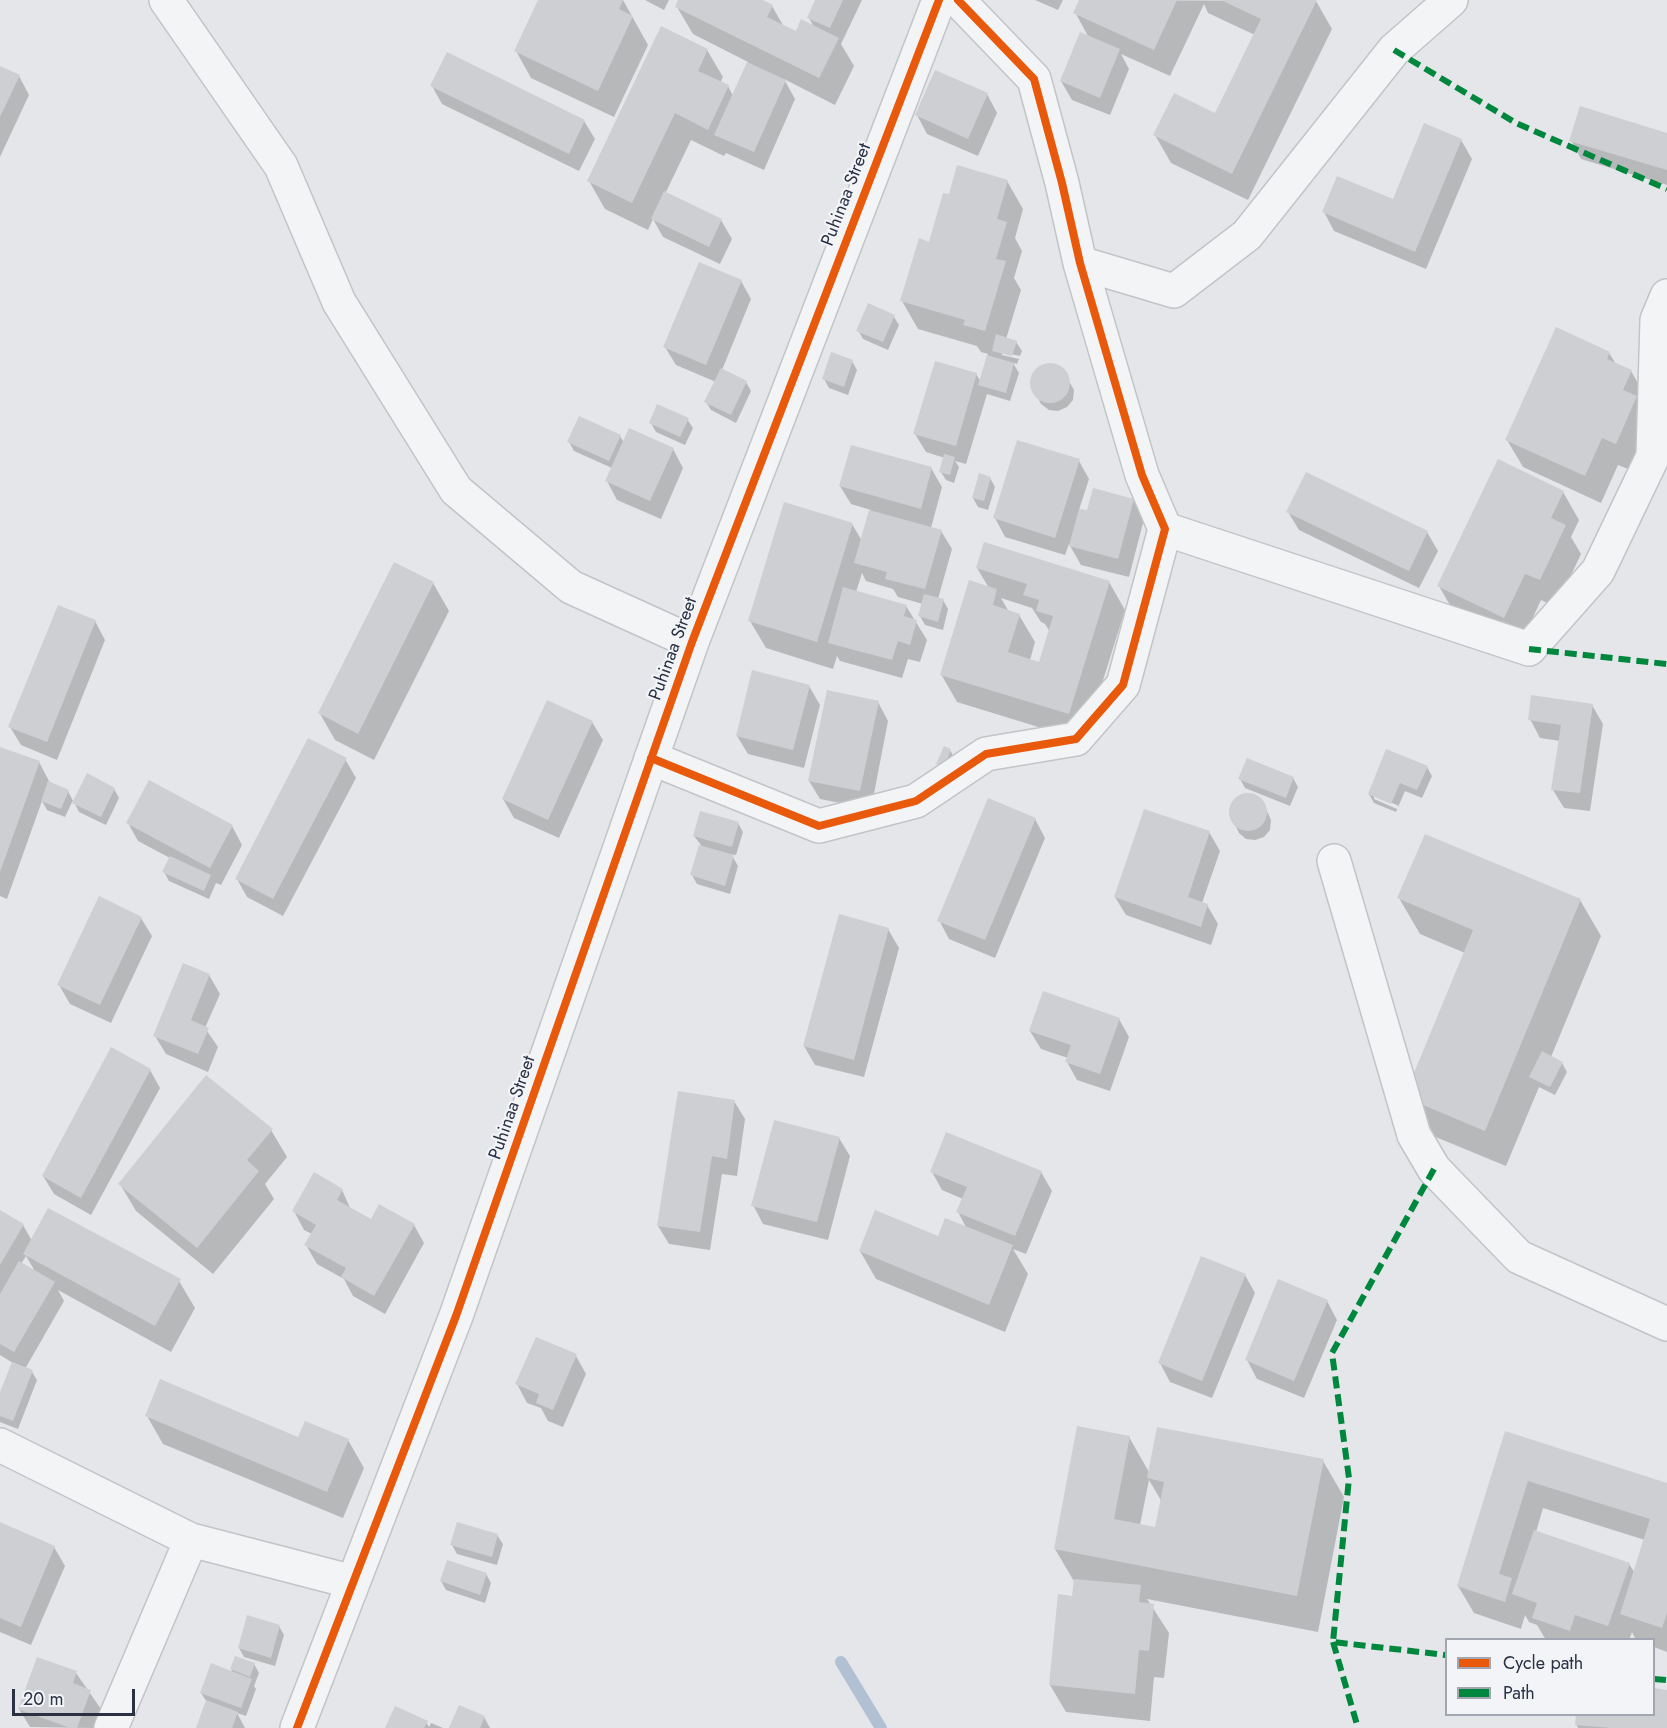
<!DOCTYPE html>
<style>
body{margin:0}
#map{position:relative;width:1667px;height:1728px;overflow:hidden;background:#e4e6e9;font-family:Jost,sans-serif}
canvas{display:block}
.legend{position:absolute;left:1445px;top:1638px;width:210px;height:78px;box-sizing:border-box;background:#f2f4f8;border:2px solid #a2a6b0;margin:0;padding:8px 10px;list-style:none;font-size:18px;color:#2a3143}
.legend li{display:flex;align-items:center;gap:12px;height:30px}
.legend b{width:30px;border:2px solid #a2a6b0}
.scale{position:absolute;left:12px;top:1689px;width:123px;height:27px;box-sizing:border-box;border:3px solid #2a3143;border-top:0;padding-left:8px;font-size:18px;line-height:21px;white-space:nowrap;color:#2a3143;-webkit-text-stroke:4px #f2f4f8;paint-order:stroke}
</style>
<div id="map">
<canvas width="1667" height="1728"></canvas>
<ul class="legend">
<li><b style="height:8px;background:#e8590c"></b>Cycle path</li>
<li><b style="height:8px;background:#00873e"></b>Path</li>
</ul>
<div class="scale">20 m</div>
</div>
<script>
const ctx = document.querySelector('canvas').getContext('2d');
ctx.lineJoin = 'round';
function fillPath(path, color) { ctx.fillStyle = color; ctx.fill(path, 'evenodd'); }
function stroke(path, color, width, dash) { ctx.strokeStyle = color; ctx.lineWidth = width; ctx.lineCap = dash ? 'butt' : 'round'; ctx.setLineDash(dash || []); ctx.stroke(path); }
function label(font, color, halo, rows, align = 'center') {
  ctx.font = font + ' Jost,sans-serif'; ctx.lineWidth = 4.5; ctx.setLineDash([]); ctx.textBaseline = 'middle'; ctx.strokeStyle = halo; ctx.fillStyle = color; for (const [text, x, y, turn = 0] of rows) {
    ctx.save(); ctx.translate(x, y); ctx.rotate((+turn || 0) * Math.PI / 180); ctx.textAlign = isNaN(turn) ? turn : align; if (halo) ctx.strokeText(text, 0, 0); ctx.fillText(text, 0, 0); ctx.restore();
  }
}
const shadow = new Path2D(`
 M540 0H623L648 45 614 117 531 78 516 51Z
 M645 0H669L664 10Z
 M680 0H760L772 6 784 27 796 33 814 27 809 18 817 0H862L841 44 854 66 835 105 784 79 795 99 764 170 726 153 724 156 691 140 665 194 721 220 732 239 720 264 663 237 653 219 648 230 605 209 589 181 707 50 723 77 720 83 728 86 733 96 748 62 693 34 677 7Z
 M1035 0H1063L1058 10Z
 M1081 0 1316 1 1332 29 1248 200 1171 163 1155 135 1216 115 1255 35 1208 13 1204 4 1170 76 1121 54 1129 69 1110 115 1072 100 1061 81 1089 38 1075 12Z
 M0 67 19 76 29 95 0 157Z
 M432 86 584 121 595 139 579 171 442 104Z
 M987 94 997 113 978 156 927 134 917 115Z
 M1425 125 1461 140 1472 159 1426 269 1334 231 1324 212 1394 201Z
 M1667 134V185L1581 159 1571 140Z
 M1007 181 1023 209 1015 238 1022 251 1014 278 1021 290 1006 339 1016 342 1022 351 1020 356 1002 352V355L1019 359 1017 364 1013 363 1019 373 1010 401 987 394 966 464 955 461 959 467 954 483 946 480 941 472 945 458 926 452 915 434 976 374 981 382 988 354 981 352 977 346 918 329 902 301 930 244 950 196Z
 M741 281 751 299 722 370 746 382 751 391 736 423 711 410 706 402 716 382 676 365 665 347Z
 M894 317 899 325 888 350 863 339 858 330Z
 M1609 353 1616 364 1631 371 1647 399 1652 425 1631 470 1618 465 1601 503 1523 467 1507 440Z
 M852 361 857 370 848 395 829 388 824 379Z
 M1047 365 1057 366 1064 372 1074 390 1073 400 1067 407 1058 411 1049 410 1041 404 1032 386 1033 376 1038 368Z
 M687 419 693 428 685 445 656 432 651 423Z
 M620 436 624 443 673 449 683 468 661 519 617 500 607 481 612 468 574 451 569 442Z
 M1079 461 1089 479 1079 510 1088 512 1133 500 1144 519 1129 577 1081 565 1069 544 1065 555 1005 537 995 518Z
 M931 468 942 487 931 528 941 531 952 549 938 599 943 600 948 609 943 630 925 625 920 616 923 604 898 597 893 589 866 581 862 573 856 592 906 606 927 640 920 662 908 659 902 678 840 661 837 656 833 669 766 648 750 621 852 524 862 541 871 510 851 504 840 486Z
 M990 478 995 487 988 510 978 507 973 498Z
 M1563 492 1579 520 1571 537 1581 554 1556 607 1541 600 1520 645 1455 614 1439 586Z
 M1288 512 1427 532 1438 551 1419 588 1299 530Z
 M977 568 1109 582 1125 610 1084 741 957 702 941 674 989 588ZM1001 598 1032 608 1041 622 1045 624 1050 632 1040 664 1030 660 1035 642 1019 615 1009 612Z
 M433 583 449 611 374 760 335 740 319 712Z
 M95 621 105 640 57 760 21 745 10 727Z
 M809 686 820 705 804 768 748 754 737 736Z
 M878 702 888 721 871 809 820 799 809 781Z
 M1592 705 1603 724 1590 811 1564 808 1553 790 1560 741 1540 738 1530 719Z
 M592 722 603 740 559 838 514 818 503 799Z
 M0 748 39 762 49 781 48 783 68 791 74 803 114 789 119 798 106 825 79 812 73 800 65 817 47 810 42 801 7 899 0 896Z
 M950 750 955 759 943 772 938 763Z
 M345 759 356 778 283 916 247 897 237 879Z
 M1427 767 1432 776 1422 798 1405 791 1396 812 1374 803 1369 794ZM1374 795 1399 806 1397 809 1374 799Z
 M1293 778 1298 787 1290 806 1245 788 1240 779Z
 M1246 795 1255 796 1263 802 1271 820 1270 830 1264 837 1255 840 1246 839 1239 833 1230 814 1231 805 1238 798Z
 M1035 819 1045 838 995 958 949 939 939 920Z
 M128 823 232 826 242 845 221 885 216 883 209 899 169 881 164 872 170 858 138 841Z
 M738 823 743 832 736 855 731 854 738 866 730 894 697 884 692 875 701 845 694 836Z
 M1209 832 1220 851 1202 903 1207 905 1218 924 1211 945 1126 915 1115 897Z
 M1399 898 1580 900 1601 936 1551 1057 1562 1063 1567 1072 1555 1095 1539 1087 1506 1166 1426 1133 1405 1097 1465 953 1420 934Z
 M141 918 152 936 111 1023 70 1004 59 985Z
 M888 929 899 948 864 1077 815 1065 804 1046Z
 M209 975 220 994 205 1028 218 1047 208 1072 166 1054 155 1036Z
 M1119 1019 1129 1037 1110 1091 1077 1080 1067 1062 1068 1058 1041 1049 1030 1031Z
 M150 1070 160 1088 91 1215 54 1194 43 1176Z
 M734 1101 745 1119 737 1176 722 1174 710 1250 669 1244 658 1226Z
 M271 1130 287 1157 265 1184 274 1199 213 1274 136 1211 120 1184Z
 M839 1138 850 1156 828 1240 763 1224 753 1205Z
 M932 1172H1041L1052 1191 1026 1254 1013 1249 1028 1274 1005 1332 876 1279 860 1251 939 1237 967 1229 958 1212 963 1199 942 1190Z
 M342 1190 351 1210 371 1221 414 1225 424 1243 385 1314 353 1296 344 1279 317 1264 306 1245 312 1234 304 1230 294 1211Z
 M0 1212 23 1225 32 1241 179 1281 195 1308 171 1352 58 1290 64 1301 25 1369 32 1372 37 1380 18 1429 0 1422V1396L13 1363 0 1355ZM26 1256 36 1273 21 1264Z
 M1245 1275 1255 1293 1212 1398 1170 1382 1160 1363Z
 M1327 1301 1337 1320 1304 1398 1257 1379 1247 1360Z
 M576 1356 586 1374 563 1427 548 1421 541 1408 527 1403 517 1384Z
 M147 1416 299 1439 348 1440 364 1468 343 1518 163 1444Z
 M1506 1433 1667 1484V1652L1654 1647V1640H1636L1632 1632 1629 1640H1546L1537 1625 1529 1622 1525 1615 1521 1629 1474 1613 1458 1586ZM1543 1508 1645 1540 1635 1573 1629 1564 1536 1532Z
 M1129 1437 1149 1472 1323 1461 1344 1497 1318 1632 1147 1599 1169 1633 1164 1678 1154 1677 1150 1721 1066 1712 1050 1685 1074 1597 1075 1583 1055 1549ZM1149 1480 1162 1502 1156 1529 1140 1525Z
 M0 1524 54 1547 65 1566 31 1645 0 1632Z
 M497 1535 503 1544 497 1565 457 1554 452 1545Z
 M486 1574 491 1583 485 1603 446 1590 441 1581Z
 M279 1626 284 1635 275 1666 244 1657 239 1648Z
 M236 1658 254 1664 259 1673 254 1686 256 1689 246 1716 237 1713 245 1728H197L207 1702 201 1693 231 1672Z
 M76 1673 101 1709 94 1728 30 1727 19 1709Z
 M1654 1690 1667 1691V1728H1578L1576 1724 1654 1714Z
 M484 1717 490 1728H451Z
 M426 1722 429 1727 431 1723 443 1728H387Z`);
const stream = new Path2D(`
 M841 1662 881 1728`);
const building = new Path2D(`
 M538 0H623L619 9 633 16 598 91 514 51Z
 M678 0H763L773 5 767 17 796 31 801 19 839 38 819 78 675 7Z
 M815 0H843L830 28 807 18Z
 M1079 0H1177L1154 50 1073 13Z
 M1221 0H1317L1232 174 1153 135 1174 93 1215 113 1261 19Z
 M661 26 708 49 698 71 729 85 708 130 675 113 632 203 587 181Z
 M1080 32 1120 49 1100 98 1060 81Z
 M447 52 585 120 569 154 430 86Z
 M747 62 786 80 754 152 714 135Z
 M0 66 20 75 0 117Z
 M935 70 988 93 968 139 915 115Z
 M1580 106 1667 133V170L1569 141Z
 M1424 123 1462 139 1415 252 1322 212 1337 176 1393 199Z
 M957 165 1008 180 997 219 1007 222 996 259 1006 261 985 331 963 325 965 320 900 301 919 238 929 242 943 193 949 194Z
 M664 191 722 219 709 247 651 219Z
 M699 262 742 280 706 365 663 347Z
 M868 303 895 315 883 342 856 331Z
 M1556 327 1610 352 1607 359 1632 370 1623 390 1637 396 1616 444 1602 438 1585 476 1505 440Z
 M996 334 1017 341 1012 356 992 351Z
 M831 352 853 360 844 387 822 379Z
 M987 355 1014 363 1006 393 978 385Z
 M935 361 977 373 956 446 913 434Z
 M1030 383a20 20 0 1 1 40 0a20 20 0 1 1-40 0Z
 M721 368 747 381 731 415 704 402Z
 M657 404 689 418 680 437 649 423Z
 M579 416 621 435 609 461 567 442Z
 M629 428 674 448 650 501 605 481Z
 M1017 440 1080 459 1055 538 993 518Z
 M851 445 932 467 921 509 839 486Z
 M944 454 955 457 950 475 939 472Z
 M1498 459 1564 491 1551 518 1566 525 1540 580 1525 574 1504 618 1437 586Z
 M1306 472 1428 531 1409 571 1286 512Z
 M979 473 991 477 984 501 972 498Z
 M1093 488 1134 499 1118 559 1069 546 1079 509 1087 510Z
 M784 502 853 523 817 642 748 621Z
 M869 510 942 530 925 589 885 579 887 572 854 563Z
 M984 542 1110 581 1069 714 940 675 969 580 997 589 993 605 1020 614 1008 652 1039 662 1053 616 1036 611 1039 600 1023 595 1027 584 976 568Z
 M394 562 434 582 358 734 318 713Z
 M843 587 907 605 904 616 917 620 910 645 898 641 892 660 828 643Z
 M924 594 944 599 938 622 918 616Z
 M58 605 96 620 47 742 8 727Z
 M752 670 810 685 793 750 736 736Z
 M827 690 879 701 860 791 808 781Z
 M1531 695 1593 704 1580 793 1551 790 1561 725 1528 720Z
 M547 700 593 721 548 820 502 799Z
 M308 738 347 758 273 899 235 879Z
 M944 746 951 749 944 767 936 764Z
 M0 747 40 761 0 872Z
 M1386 749 1428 766 1417 790 1400 783 1391 804 1368 794Z
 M1247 758 1294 777 1286 798 1238 779Z
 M87 773 115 788 101 817 72 803Z
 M149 780 233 825 210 868 126 823Z
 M48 781 69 790 61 809 41 801Z
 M1229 812a19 19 0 1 1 38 0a19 19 0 1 1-38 0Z
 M988 798 1036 818 985 940 937 921Z
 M1144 809 1210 831 1188 897 1208 904 1201 927 1114 897Z
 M700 811 739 822 732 847 693 836Z
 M1425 834 1581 899 1485 1131 1404 1097 1473 930 1397 898Z
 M699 845 734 855 725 886 690 875Z
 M170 856 211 875 204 891 162 872Z
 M99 896 142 917 100 1005 57 985Z
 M839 914 889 928 854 1060 803 1046Z
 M183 963 210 974 191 1020 209 1028 198 1054 153 1036Z
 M1043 991 1120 1018 1100 1074 1065 1062 1071 1045 1029 1031Z
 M111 1047 151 1069 81 1198 42 1176Z
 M1542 1051 1563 1062 1550 1087 1529 1077Z
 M206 1075 273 1129 247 1160 259 1171 197 1248 118 1184Z
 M678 1091 735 1100 727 1159 712 1156 700 1232 657 1226Z
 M774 1120 840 1137 817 1222 751 1206Z
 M946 1132 1042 1171 1015 1236 956 1212 967 1187 930 1172Z
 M314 1172 343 1189 337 1200 371 1219 379 1204 415 1224 374 1296 341 1277 346 1268 304 1245 316 1225 292 1211Z
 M48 1208 181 1279 155 1326 23 1254Z
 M0 1210 24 1224 0 1265Z
 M875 1210 938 1236 945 1218 1013 1245 989 1305 859 1251Z
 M1201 1256 1246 1274 1202 1381 1158 1363Z
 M19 1261 55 1282 14 1352 0 1344V1294Z
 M1278 1279 1328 1300 1294 1381 1245 1360Z
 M536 1337 577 1354 553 1410 536 1403 539 1394 515 1384Z
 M12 1362 33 1370 13 1421 0 1416V1392Z
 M160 1379 298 1437 305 1421 349 1439 327 1492 145 1416Z
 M1077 1426 1130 1436 1114 1519 1155 1527 1164 1482 1147 1478 1157 1427 1324 1459 1297 1596 1054 1549Z
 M1505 1431 1667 1483V1613L1662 1628 1620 1614 1650 1519 1528 1481 1499 1574 1512 1578 1505 1602 1457 1586Z
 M0 1522 55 1546 21 1627 0 1618Z
 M457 1522 498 1534 492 1557 450 1545Z
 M1534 1530 1630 1563 1608 1626 1575 1615 1570 1631 1532 1618 1537 1603 1512 1594Z
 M447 1560 487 1573 480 1595 440 1581Z
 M1074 1579 1141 1585 1139 1602 1154 1604 1149 1651 1139 1650 1135 1694 1049 1685 1058 1594 1072 1596Z
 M247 1615 280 1625 271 1658 238 1648Z
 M235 1656 255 1663 250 1677 230 1669Z
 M37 1657 77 1671 73 1683 91 1690 77 1728H70L18 1709Z
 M211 1663 252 1679 241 1708 200 1693Z
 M1654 1688 1667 1690V1728H1611L1575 1725 1576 1714H1654Z
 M206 1700 238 1712 232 1728H196Z
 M459 1705 485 1716 480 1728H449Z
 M395 1706 428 1721 424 1728H385Z`);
const minor = new Path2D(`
 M166 0 281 166 339 302 456 490 571 587 692 642
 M1080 263 1174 291 1247 235 1394 50 1451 0
 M1165 529 1529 649 1598 571 1653 456 1657 320 1667 296
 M651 758 819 826 916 801 986 754 1076 739 1123 685 1165 529 1142 475 1080 263 1062 183 1034 79 958 0
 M1334 861 1414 1135 1434 1169 1519 1257 1667 1324
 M0 1445 191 1540
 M111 1728 191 1540 353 1582
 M297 1728 456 1316 692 642 939 0`);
const quiet = new Path2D(`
 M1394 50 1516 123 1667 189
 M1529 649 1667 664
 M1434 1169 1332 1353 1349 1478 1333 1642 1446 1655
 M1333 1642 1358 1728
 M1654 1679 1667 1680`);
const cycleway = new Path2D(`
 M651 758 819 826 916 801 986 754 1076 739 1123 685 1165 529 1142 475 1080 263 1062 183 1034 79 958 0
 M297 1728 456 1316 692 642 939 0`);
const streetNames = [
 ["Puhinaa Street",847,195,-69],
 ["Puhinaa Street",674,649,-70],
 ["Puhinaa Street",513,1108,-71]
];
fillPath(shadow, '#0003');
stroke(stream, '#b2c0d4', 12);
fillPath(building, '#cecfd3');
stroke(minor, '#c2c4c7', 36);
stroke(minor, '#f3f4f6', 33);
stroke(quiet, '#00873e', 6, [12, 6]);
stroke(cycleway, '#e8590c', 8);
label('18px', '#2a3143', '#f2f4f8', streetNames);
</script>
